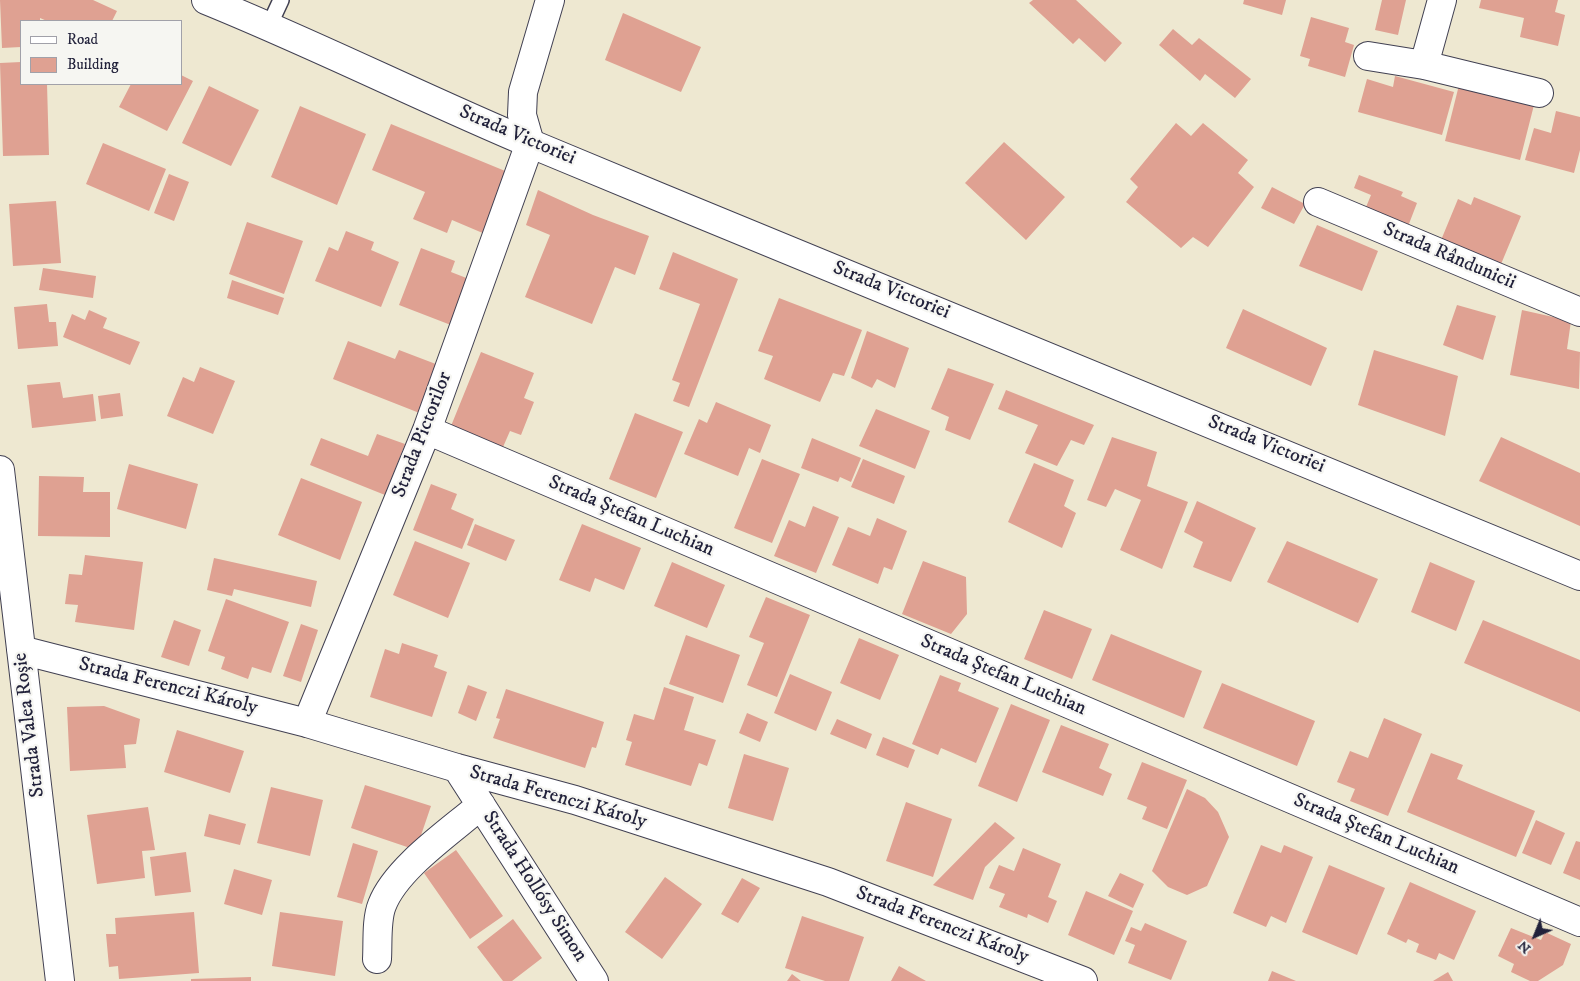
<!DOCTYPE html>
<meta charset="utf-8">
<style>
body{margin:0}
#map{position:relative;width:1580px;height:981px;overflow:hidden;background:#eee8d1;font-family:"IM FELL DW Pica",serif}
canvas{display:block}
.legend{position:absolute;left:20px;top:20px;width:162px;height:65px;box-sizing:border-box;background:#f6f6f2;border:1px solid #a1a1a9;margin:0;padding:6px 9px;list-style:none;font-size:15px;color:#22223b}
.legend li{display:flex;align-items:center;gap:10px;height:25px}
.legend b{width:25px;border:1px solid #a1a1a9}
.north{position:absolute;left:1510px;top:911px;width:50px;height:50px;-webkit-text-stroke:4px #f6f6f2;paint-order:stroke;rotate:224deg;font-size:14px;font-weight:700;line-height:20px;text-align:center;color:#22223b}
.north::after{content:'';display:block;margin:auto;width:18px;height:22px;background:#22223b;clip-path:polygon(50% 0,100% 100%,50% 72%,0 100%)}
</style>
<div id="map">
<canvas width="1580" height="981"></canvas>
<ul class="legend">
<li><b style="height:6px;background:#fff"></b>Road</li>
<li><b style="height:14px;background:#dfa192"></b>Building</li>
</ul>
<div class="north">N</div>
</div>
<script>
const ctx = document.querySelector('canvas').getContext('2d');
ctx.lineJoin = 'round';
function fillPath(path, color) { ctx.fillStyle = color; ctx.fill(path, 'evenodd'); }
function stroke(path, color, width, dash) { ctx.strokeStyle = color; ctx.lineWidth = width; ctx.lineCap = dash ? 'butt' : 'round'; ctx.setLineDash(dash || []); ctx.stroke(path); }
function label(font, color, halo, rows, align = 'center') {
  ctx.font = font + ' "IM FELL DW Pica",serif'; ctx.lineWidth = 4.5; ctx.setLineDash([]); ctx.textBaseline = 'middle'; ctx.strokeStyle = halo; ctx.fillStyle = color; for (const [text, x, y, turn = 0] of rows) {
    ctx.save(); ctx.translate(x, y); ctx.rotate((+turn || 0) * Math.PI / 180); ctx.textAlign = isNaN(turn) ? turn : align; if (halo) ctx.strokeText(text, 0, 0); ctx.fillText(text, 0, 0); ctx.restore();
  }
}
const building = new Path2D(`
 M0 0H93L117 11 112 21H47L40 18V21H21V47L2 48Z
 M1033 0H1076L1122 43 1105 62 1079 38 1073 44 1029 3Z
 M1244 0H1286L1282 15 1243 4Z
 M1382 0H1406L1398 35 1375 30Z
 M1481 0H1558L1555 12 1565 15 1558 46 1520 37 1524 18 1479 8Z
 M623 13 701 47 681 92 605 60Z
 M1311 17 1349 28 1345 42 1354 45 1345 77 1308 66 1310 59 1300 56Z
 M1173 29 1192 45 1199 38 1251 79 1235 98 1205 74 1200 81 1159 45Z
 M21 62V84H47L49 155 3 156 0 63Z
 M181 75 193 81 167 131 119 107 131 84H181Z
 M1395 76 1454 92 1442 135 1358 112 1367 79 1393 87Z
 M1459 85 1534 105 1520 160 1445 141Z
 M209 86 259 110 231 166 182 143Z
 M300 106 366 134 337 205 271 177Z
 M1556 111 1580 117V150L1574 173 1525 160 1534 128 1551 133Z
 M1176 123 1191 136 1203 123 1248 160 1238 173 1254 187 1208 247 1193 237 1181 248 1126 202 1138 187 1130 179Z
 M391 124 510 173 485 234 452 220 447 233 413 219 425 192 372 170Z
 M1004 142 1065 197 1026 240 965 183Z
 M103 143 166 169 149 211 86 184Z
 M169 174 189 182 174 221 154 213Z
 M1359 175 1403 192 1401 196 1417 203 1407 229 1364 212 1371 195 1354 188Z
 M1272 187 1305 204 1294 224 1261 208Z
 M538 190 593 215 649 236 635 275 615 267 592 324 525 297 550 235 526 225Z
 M1474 197 1521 216 1499 269 1439 245 1458 199 1471 205Z
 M56 201 61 263 13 266 9 204Z
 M247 222 303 241 284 294 229 274Z
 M1317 225 1378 251 1362 291 1299 266Z
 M346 231 374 242 371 250 399 262 381 307 315 281 329 247 338 251Z
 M421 248 455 261 451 272 474 281 456 327 399 305Z
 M673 252 738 279 689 407 673 401 680 383 672 380 700 304 659 289Z
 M43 268 96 276 93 298 39 290Z
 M232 280 284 298 278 315 227 298Z
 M779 298 862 330 844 376 833 373 820 402 764 379 773 356 758 351Z
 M47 304 49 322H56L58 346 18 349 14 307Z
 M1457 305 1496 316 1483 360 1443 345Z
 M1243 309 1327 348 1311 386 1226 348Z
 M89 310 107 318 103 328 140 342 130 365 63 337 72 314 85 320Z
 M1522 310 1571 321 1567 349 1580 352 1579 389 1510 375Z
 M867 331 909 348 895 388 877 379 872 388 851 378Z
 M348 341 395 359 399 350 441 366 422 414 333 379Z
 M1374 350 1458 376 1445 436 1358 405Z
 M481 352 534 373 524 398 534 402 521 435 510 431 503 447 451 426Z
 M200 367 235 381 213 434 167 416 183 377 194 382Z
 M948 368 994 384 970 440 945 430 949 417 931 409Z
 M60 382 63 398 93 394 96 421 32 428 27 385Z
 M1006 390 1094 425 1084 445 1071 440 1057 466 1025 453 1038 425 998 409Z
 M120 393 123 416 101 419 98 396Z
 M716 402 771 425 760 453 749 448 738 476 684 454 699 419 707 423Z
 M876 409 930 431 915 469 859 446Z
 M635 413 683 432 656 498 609 479Z
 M377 434 405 444 385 495 310 465 321 438 368 456Z
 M1112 437 1157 452 1147 486 1188 502 1162 569 1120 550 1141 500 1115 489 1106 507 1087 500Z
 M1501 437 1580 473V526L1479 481Z
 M812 438 861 458 851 482 840 477 838 482 801 468Z
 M762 459 800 474 772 543 734 528Z
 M863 459 905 476 894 504 851 487Z
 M1034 463 1074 480 1064 506 1076 513 1062 548 1008 522Z
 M129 464 198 484 186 529 117 509Z
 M39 476 84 477 83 492H110V537L38 536Z
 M301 478 362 502 340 560 278 535Z
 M431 484 457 494 451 509 474 519 462 549 413 530Z
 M1197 501 1256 528 1231 582 1193 567 1203 542 1184 532Z
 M813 506 839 517 816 573 774 556 789 520 805 527Z
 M877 518 907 531 892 570 884 567 878 584 832 565 848 527 870 536Z
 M475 524 515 540 506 561 467 545Z
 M582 524 641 548 624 590 595 578 590 592 559 580Z
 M415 541 470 563 448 618 393 595Z
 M1287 541 1378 579 1358 623 1267 582Z
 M85 555 143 562 134 630 75 622 78 605 65 604 69 574 82 575Z
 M214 558 317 581 311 607 234 589 232 596 207 590Z
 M923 561 966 577 967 614 951 634 902 614Z
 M672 562 725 585 707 628 654 606Z
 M1430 562 1475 581 1456 631 1411 612Z
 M766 597 810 615 777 697 747 685 764 643 749 637Z
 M226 599 289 622 271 673 252 667 248 679 221 669 225 657 208 651Z
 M1044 610 1092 629 1072 679 1024 659Z
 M174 620 201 630 189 666 161 657Z
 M1483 620 1580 660V712L1464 663Z
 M301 624 318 630 301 682 283 676Z
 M1111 634 1202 671 1184 718 1092 680Z
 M686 635 740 655 723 703 669 684Z
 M859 638 899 655 880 700 840 683Z
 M402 643 438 655 434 667 447 672 432 717 370 697 385 649 399 654Z
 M790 674 832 692 816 731 774 713Z
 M940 675 961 683 958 691 999 708 976 763 941 748 938 755 912 744Z
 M1222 683 1315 721 1297 766 1203 728Z
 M468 685 487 692 476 721 458 713Z
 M664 687 694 697 684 730 716 740 707 766 699 763 691 786 625 765 632 742 626 740 634 714 654 720Z
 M506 689 604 722 596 748 592 747 585 768 493 738 500 719 496 718Z
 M1011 704 1050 720 1017 802 978 786Z
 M104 706 140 719 136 744 124 745 126 768 70 771 67 707Z
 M747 713 768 722 760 742 739 733Z
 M1384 718 1422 734 1388 816 1350 801 1355 789 1337 782 1350 751 1368 758Z
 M837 719 872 734 866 749 830 734Z
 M1061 725 1109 744 1099 768 1112 774 1103 796 1042 772Z
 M177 730 244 751 230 793 164 772Z
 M883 737 915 750 908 768 876 755Z
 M1431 753 1463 765 1457 779 1535 811 1516 857 1407 812Z
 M744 754 789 768 773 821 728 808Z
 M1142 762 1187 780 1167 829 1142 819 1147 807 1127 799Z
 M365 785 431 806 416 850 351 828Z
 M271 787 323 800 310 856 257 843Z
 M1187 789 1205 798 1218 812 1229 837 1207 886 1187 895 1168 887 1152 871Z
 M906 802 952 819 933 877 886 861Z
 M148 807 155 850 142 851 145 878 97 884 87 815Z
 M209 814 246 824 240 845 204 836Z
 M1536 820 1565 833 1551 865 1522 853Z
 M995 822 1015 838 985 867 973 900 933 885Z
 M1576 841 1580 842V880L1563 873Z
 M353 843 378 851 362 904 337 897Z
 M1261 845 1281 853 1284 845 1313 857 1286 923 1271 916 1266 927 1233 913Z
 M1023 848 1061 864 1048 897 1057 901 1048 923 1028 914 1027 918 999 907 1005 894 989 888 999 865 1014 871Z
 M456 850 503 916 470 939 424 873Z
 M186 852 191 892 155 896 150 857Z
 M1329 865 1385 888 1357 955 1302 932Z
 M234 869 272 880 262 915 224 904Z
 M1120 873 1144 884 1133 908 1108 896Z
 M665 877 702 904 662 959 625 932Z
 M742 878 760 888 738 923 721 914Z
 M1410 882 1476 911 1454 960 1439 953 1436 960 1416 952 1419 944 1408 939 1406 943 1387 934Z
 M1086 891 1133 911 1114 955 1068 935Z
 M194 912 199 973 119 979 118 966 109 967 106 934H116L115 918Z
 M280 912 343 921 335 976 272 966Z
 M802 916 864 937 849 981H825L785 968Z
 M513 919 542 958 512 981H503L477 947Z
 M1145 923 1187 941 1171 980 1128 963 1135 945 1125 941 1131 927 1141 931Z
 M1511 928 1541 940 1545 932 1571 944 1563 965 1538 981H1530L1511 972 1514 964 1498 956Z
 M899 966 926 981H891Z
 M1272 971 1296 981H1268Z
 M1448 972 1453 981H1433Z
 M792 974 801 981H787Z
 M251 977V981H191V979Z`);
const service = new Path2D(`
 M269 26 281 0`);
const minor = new Path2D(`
 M1368 56 1424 65 1539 93
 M1424 65 1442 0
 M1318 202 1580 312
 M427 430 1580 922
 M0 470 60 981
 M21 650 307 723 457 768 575 800 828 882 1083 981
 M307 723 427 430 530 143 522 115 523 92 550 0
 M457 768 594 981
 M377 959C378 943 376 920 382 905 396 868 451 831 481 805`);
const primary = new Path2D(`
 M206 0C317 45 424 99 534 145 882 290 1232 430 1580 576`);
const streetNames = [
 ["Strada Victoriei",517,136,23],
 ["Strada Rândunicii",1449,257,23],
 ["Strada Victoriei",891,291,22],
 ["Strada Pictorilor",423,435,-69],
 ["Strada Victoriei",1266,445,22],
 ["Strada Ștefan Luchian",631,517,23],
 ["Strada Ștefan Luchian",1003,676,23],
 ["Strada Ferenczi Károly",168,687,14],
 ["Strada Valea Roșie",30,725,-97],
 ["Strada Ferenczi Károly",558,798,16],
 ["Strada Ștefan Luchian",1376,835,23],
 ["Strada Hollósy Simon",534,887,57],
 ["Strada Ferenczi Károly",942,926,21]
];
fillPath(building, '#dfa192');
stroke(service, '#414052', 18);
stroke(minor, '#414052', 30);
stroke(primary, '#414052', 30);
stroke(service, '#fff', 15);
stroke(minor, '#fff', 28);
stroke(primary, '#fff', 28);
label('20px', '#22223b', '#f6f6f2', streetNames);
</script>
